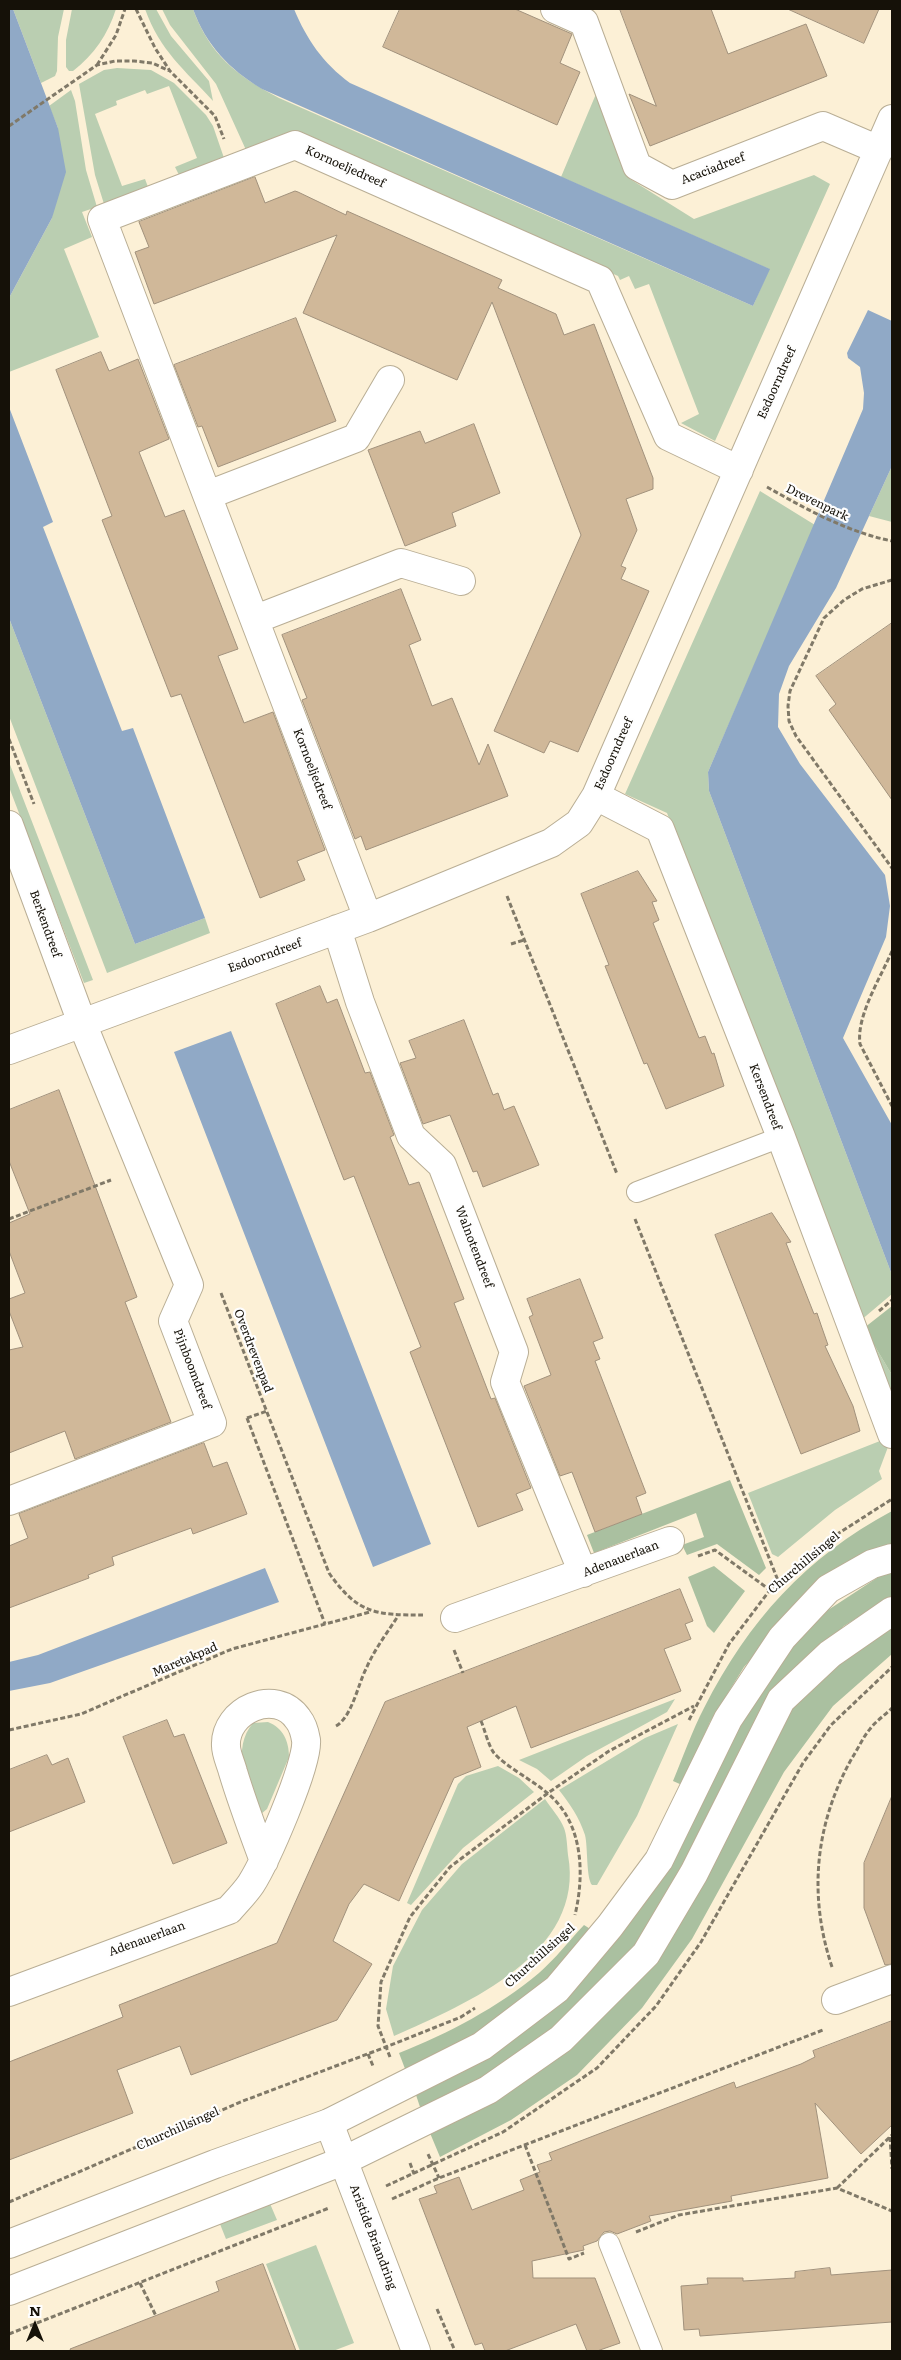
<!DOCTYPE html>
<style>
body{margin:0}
#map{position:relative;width:901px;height:2360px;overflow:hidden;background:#fcf0d6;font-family:Literata,serif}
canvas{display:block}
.frame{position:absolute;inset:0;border:10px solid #151108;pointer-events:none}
.north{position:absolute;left:10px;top:2300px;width:50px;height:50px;-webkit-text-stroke:4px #fefefe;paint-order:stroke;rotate:0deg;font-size:14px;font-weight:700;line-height:20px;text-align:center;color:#151108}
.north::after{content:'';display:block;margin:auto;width:18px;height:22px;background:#151108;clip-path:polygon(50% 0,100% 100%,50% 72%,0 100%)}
</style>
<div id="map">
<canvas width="901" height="2360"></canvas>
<div class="frame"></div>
<div class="north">N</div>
</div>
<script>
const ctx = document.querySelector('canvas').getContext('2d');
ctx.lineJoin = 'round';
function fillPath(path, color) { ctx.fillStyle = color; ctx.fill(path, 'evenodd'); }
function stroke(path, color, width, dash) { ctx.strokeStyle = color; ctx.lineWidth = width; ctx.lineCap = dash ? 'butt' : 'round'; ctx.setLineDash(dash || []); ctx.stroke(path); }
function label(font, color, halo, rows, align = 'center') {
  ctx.font = font + ' Literata,serif'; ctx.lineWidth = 4.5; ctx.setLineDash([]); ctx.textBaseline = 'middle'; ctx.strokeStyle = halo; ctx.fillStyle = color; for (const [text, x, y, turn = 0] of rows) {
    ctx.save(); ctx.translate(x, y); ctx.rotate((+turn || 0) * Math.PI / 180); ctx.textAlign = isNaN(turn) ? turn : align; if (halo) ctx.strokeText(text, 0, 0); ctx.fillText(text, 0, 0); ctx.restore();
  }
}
const green = new Path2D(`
 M13 9H64L58 37 57 71 55 76 41 83Z
 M72 9H116C108 34 94 55 73 71H69L66 67V40Z
 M145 9H156L171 36 209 81 213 101C185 70 160 51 145 9Z
 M162 9H193C209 54 237 76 279 98L753 306 769 269 561 177 596 94 630 179 694 219 814 175 830 184 715 441 681 423 699 414 649 284 635 289 629 276 620 280 618 276 296 131 246 150 216 84 170 25Z
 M117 68 151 70 174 83 206 115 213 126 224 158 179 175 175 167 197 158 169 86 147 94 145 90 116 101 117 105 95 114 122 186 145 179 148 187 104 204 95 175 79 84 104 70Z
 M71 90 75 101 86 170 97 207 82 212 92 237 64 249 99 337 9 372V298L52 218 58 128 49 106Z
 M892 466V522L869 516Z
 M760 491 815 525 708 772 709 791 892 1275V1294L860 1321 667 813 625 794Z
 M9 618 135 944 205 918 210 933 107 973 9 716Z
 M9 762 93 980 84 983 9 787Z
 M864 1328 892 1375V1401Z
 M885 1439 888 1447 879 1471 882 1479 835 1510 778 1557 772 1554 748 1493Z
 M675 1699 667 1712 587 1756 551 1781 537 1769 519 1760Z
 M268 1722C283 1728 289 1741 289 1757L267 1809 261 1814 256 1811C247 1783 231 1749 253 1723Z
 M678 1724 637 1816 597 1885H592C586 1878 588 1847 585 1835 579 1817 570 1804 559 1790L645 1738Z
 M498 1766 519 1778 534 1792 463 1848 411 1905 407 1903 458 1784 466 1776Z
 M545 1799C551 1808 560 1818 564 1828 567 1836 567 1846 568 1855 586 1953 467 2004 394 2036L386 2009 393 1966 422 1910 462 1864Z
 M268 2199 277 2220 226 2239 218 2219Z
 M316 2245 354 2343 333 2351H300L266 2264Z`);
const forest = new Path2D(`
 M892 1306V1375L864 1328Z
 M730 1480 766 1568 759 1575 717 1544 687 1555 682 1545 704 1537 696 1513 594 1553 587 1535Z
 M892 1511V1549L790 1616 744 1667 710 1722 682 1785 673 1781C683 1757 692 1731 704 1708 749 1620 805 1558 892 1511Z
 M714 1566 745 1591 714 1633 707 1626 688 1577Z
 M892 1571V1596L844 1626 789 1679 681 1881 631 1952 574 2014 515 2062 422 2113 415 2092 556 2004 775 1660 822 1614 883 1574Z
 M892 1621V1654L833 1706 784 1772 692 1939 642 2008 577 2075 511 2120 440 2157 430 2133 578 2038 791 1709 827 1668Z
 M584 1925 595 1932 513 2014 407 2074 399 2053C449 2033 497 2008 539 1973 555 1959 569 1941 584 1925Z`);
const water = new Path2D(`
 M9 9H13L58 128 66 172 52 218 9 298Z
 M193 9H294C307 40 323 63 350 83L770 269 753 306 262 89C229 69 206 45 193 9Z
 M868 310 892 321V466L836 588 789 666 779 694 778 727 800 764 885 875 890 906 886 937 843 1038 892 1125V1275L709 791 708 772 863 409 864 393 860 367 848 358 847 353Z
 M9 407 53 522 43 527 122 731 133 728 205 918 135 944 9 618Z
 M231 1031 431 1544 373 1567 174 1052Z
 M265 1568 279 1602 50 1683 9 1691V1662L38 1655Z`);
const building = new Path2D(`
 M400 9H515L572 34 560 63 580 72 557 125 383 47Z
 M620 9H711L728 54 806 24 827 76 650 146 629 94 656 106Z
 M788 9H879L864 43Z
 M255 177 265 203 295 191 298 192 346 215 347 211 502 280 498 288 556 314 564 335 594 324 653 478V489L626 499 637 530 621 566 626 568 621 579 649 591 578 752 550 741 544 753 494 731 581 535 492 302 457 380 303 313 337 235 154 304 135 252 149 247 139 222Z
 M296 318 336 421 218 467 202 426 198 427 174 365Z
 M101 352 109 371 138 359 169 439 139 452 165 517 184 510 238 649 218 656 244 723 273 712 325 850 297 861 305 880 260 898 181 694 171 697 102 520 112 516 56 370Z
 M474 424 500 493 452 513 456 526 405 546 368 450 420 431 425 443Z
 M401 589 421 640 409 645 432 706 452 698 479 765 488 744 508 796 366 850 361 836 355 839 302 700 307 698 282 635Z
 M892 623V800L829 710 836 704 816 676Z
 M638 871 657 901 652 902 659 920 653 923 699 1038 705 1036 712 1054 714 1053 724 1086 666 1109 647 1063 644 1064 605 966 609 965 581 894Z
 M320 986 327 1003 337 999 365 1073 370 1072 394 1135 390 1137 409 1185 419 1182 464 1299 454 1303 491 1399 495 1398 531 1488 516 1494 523 1510 478 1527 410 1352 421 1347 387 1261 354 1176 344 1180 276 1004Z
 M464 1020 493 1095 498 1093 504 1110 514 1106 539 1165 483 1187 477 1171 473 1172 450 1115 423 1124 400 1063 416 1058 409 1041Z
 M59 1090 137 1297 125 1302 171 1422 75 1459 65 1431 9 1453V1350L23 1347 9 1311V1299L25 1293 9 1251V1223L30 1214 9 1161V1110Z
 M772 1213 791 1242 786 1243 814 1314 817 1313 821 1325 828 1345 825 1346 853 1406 860 1431 801 1454 715 1235Z
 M580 1279 603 1338 593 1342 600 1359 595 1361 646 1493 636 1497 642 1514 595 1532 572 1472 560 1476 524 1386 551 1375 529 1317 533 1315 527 1299Z
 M204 1443 213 1467 227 1462 247 1514 193 1534 191 1528 112 1557 114 1565 88 1575 89 1578 9 1608V1546L28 1538 19 1514Z
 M680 1589 693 1621 685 1624 691 1639 664 1649 681 1691 531 1748 516 1706 467 1727 481 1767 454 1778 399 1901 364 1884 349 1904 333 1941 372 1964 337 2020 191 2075 180 2046 117 2070 133 2113 9 2160V2062L123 2017 119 2005 277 1943 385 1702Z
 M167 1720 174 1737 184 1734 227 1843 173 1864 123 1737Z
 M47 1755 52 1765 68 1758 85 1802 9 1832V1770Z
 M892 1796V1964L885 1965 864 1908V1863Z
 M892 2021V2125L861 2154 815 2103 828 2178 731 2196 732 2201 649 2216 651 2221 617 2234 610 2231 604 2232 597 2241 583 2246 584 2250 532 2261 533 2278H595L620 2343 597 2351H587L576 2324 505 2351H485L482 2343 475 2345 419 2199 437 2193 434 2186 459 2177 472 2210 524 2190 520 2180 540 2172 537 2165 552 2160 549 2153 734 2082 736 2088 801 2064 815 2057 813 2051Z
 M263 2264 296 2351H71L70 2349 219 2291 216 2282Z
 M830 2268 831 2275 892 2270V2322L700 2336 699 2329 684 2330 681 2286 708 2284 707 2278H743V2281L795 2278V2272Z`);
const path = new Path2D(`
 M136 9 155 48 170 71 215 116 224 139
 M97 65 116 35 125 9
 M9 126 97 65 115 61H134L152 63 170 71
 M767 487C806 509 847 532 892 541
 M892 580 862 589 844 600 824 618 790 691 788 706 789 721 796 736 892 868
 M9 739 34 804
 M507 896 617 1174
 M511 944 524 940
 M892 951C881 977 856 1016 860 1044L892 1106
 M9 1219 111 1180
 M635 1219 779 1583
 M221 1293 329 1573C358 1614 375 1615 423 1615
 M879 1311 892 1300
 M247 1418 325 1624
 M247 1418 267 1411
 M698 1556 715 1550 770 1590
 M454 1650 463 1673
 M689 1720 729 1644 770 1590 825 1542 892 1499
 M481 1721C485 1730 488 1745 494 1753 505 1766 532 1780 546 1792 583 1821 585 1873 575 1915
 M336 1726C352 1717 358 1684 366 1669 374 1650 387 1633 398 1616
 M9 1730 81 1714 232 1649 370 1612
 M832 1967C808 1895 815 1824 852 1758 858 1749 863 1737 870 1729 876 1721 885 1715 892 1708
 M368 2054 373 2066
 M390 2057 378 2026 381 1982 410 1917 450 1867 548 1793 609 1751 694 1706
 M890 2137 892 2169
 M525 2145 569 2259 584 2253
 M428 2154 439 2178
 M410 2163 414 2174
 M386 2186 503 2132 597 2068 656 2006 701 1942 803 1763 831 1725 892 1667
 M837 2188 892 2135
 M392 2199 439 2178 823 2030
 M9 2202 243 2101 386 2047 461 2017 475 2008
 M636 2232 679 2215 837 2188 892 2211
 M140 2283 156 2316
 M437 2309 455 2351
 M9 2334 329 2208`);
const service = new Path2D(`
 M637 1192 781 1137
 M609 2243 652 2351`);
const minor = new Path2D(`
 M555 9 584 22 637 166 672 185 823 126 879 150
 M208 495 356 438 390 380
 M256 619 401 563 461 581
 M596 796 660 829 781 1137 892 1434
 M9 825 82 1023 189 1285 173 1321 212 1423 9 1501
 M368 918 102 219 295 145 600 280 668 436 739 470
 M337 929 360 1002 411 1136 442 1165 514 1352 505 1382 583 1573
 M9 1050 368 918 551 843 579 823 596 796 892 119
 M455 1618 670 1541
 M9 1992 229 1910C236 1902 245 1893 251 1884 265 1862 309 1763 306 1740 305 1734 302 1724 298 1719 276 1687 224 1710 226 1746 226 1754 231 1764 233 1772 242 1802 253 1831 264 1861
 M836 2000 892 1979
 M329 2123 416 2351`);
const tertiary = new Path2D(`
 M9 2244 215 2164 329 2123 482 2046 557 1989 610 1926 659 1860 728 1719 782 1638 828 1589 872 1564 892 1558
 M9 2291 343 2161 488 2090 561 2039 646 1954 694 1873 781 1700 830 1654 892 1611`);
const streetNames = [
 ["Kornoeljedreef",345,167,24],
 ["Acaciadreef",713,169,-21],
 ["Esdoorndreef",777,383,-66],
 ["Drevenpark",817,503,26],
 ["Esdoorndreef",614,754,-66],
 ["Kornoeljedreef",312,769,69],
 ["Berkendreef",45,924,70],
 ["Esdoorndreef",265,956,-20],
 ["Kersendreef",765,1097,69],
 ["Walnotendreef",474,1247,69],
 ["Overdrevenpad",253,1351,69],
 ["Pijnboomdreef",192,1369,69],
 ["Adenauerlaan",621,1559,-21],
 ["Churchillsingel",804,1563,-40],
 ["Maretakpad",185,1660,-23],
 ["Adenauerlaan",147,1939,-20],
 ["Churchillsingel",540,1956,-42],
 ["Churchillsingel",178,2129,-24],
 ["Aristide Briandring",373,2237,69]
];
fillPath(green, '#baceb1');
fillPath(forest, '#aac0a0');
fillPath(water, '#90a9c6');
fillPath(building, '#d0b899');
stroke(building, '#a1917c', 1);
stroke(service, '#b9ae95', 22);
stroke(minor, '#b9ae95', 30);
stroke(tertiary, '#b9ae95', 30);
stroke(path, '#807968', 3, [5, 2.5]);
stroke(service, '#fff', 20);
stroke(minor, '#fff', 28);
stroke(tertiary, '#fff', 28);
label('12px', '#151108', '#fefefe', streetNames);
</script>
